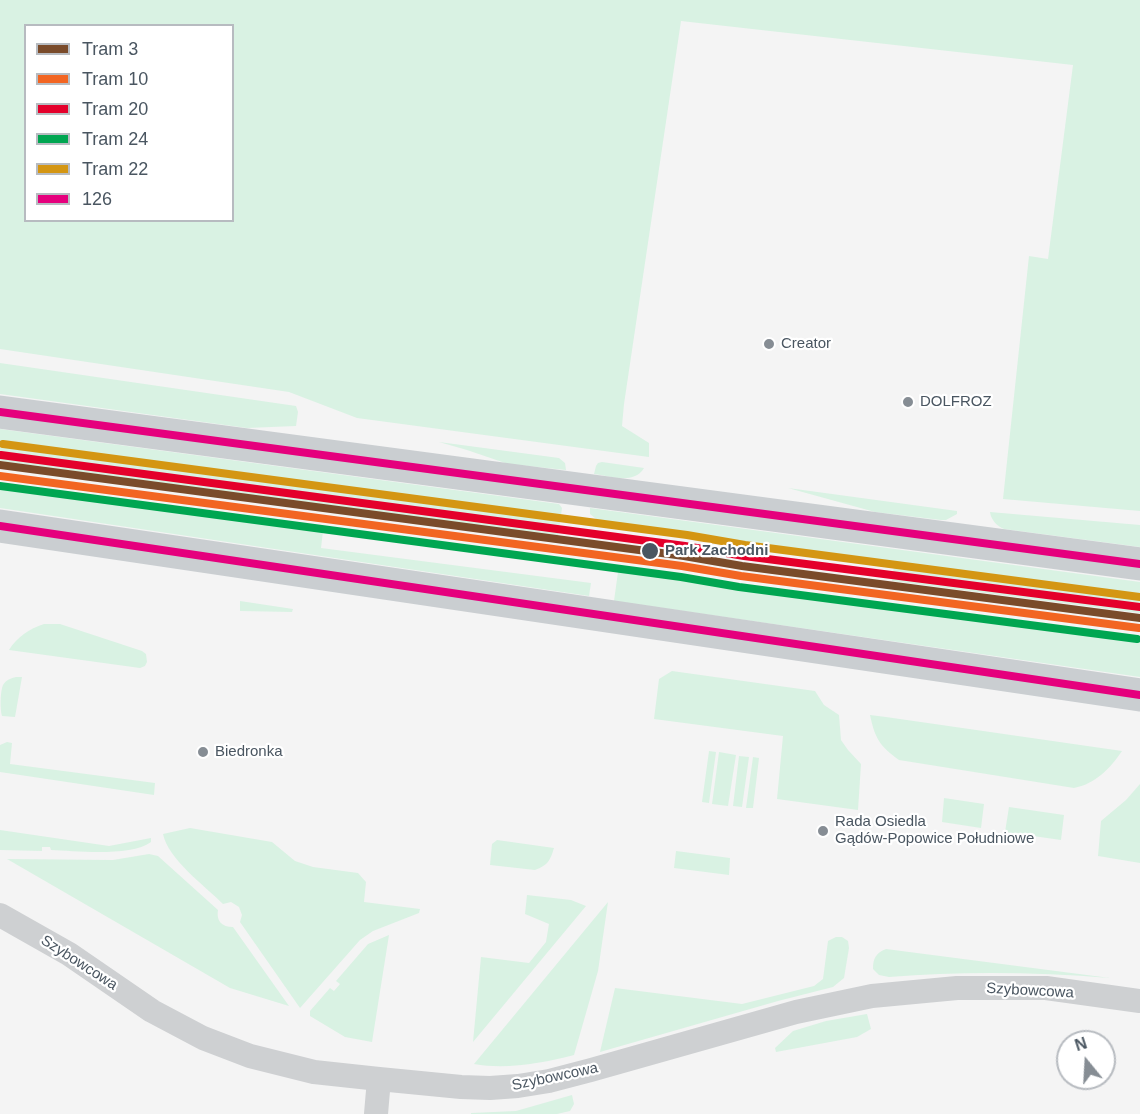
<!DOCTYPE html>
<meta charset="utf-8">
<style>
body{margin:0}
#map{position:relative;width:1140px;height:1114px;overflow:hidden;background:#f4f4f4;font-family:Helvetica,sans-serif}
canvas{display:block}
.legend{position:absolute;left:24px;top:24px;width:210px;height:198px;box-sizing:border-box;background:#fff;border:2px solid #b7bbc0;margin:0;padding:8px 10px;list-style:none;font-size:18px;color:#4a5661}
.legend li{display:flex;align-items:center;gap:12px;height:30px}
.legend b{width:30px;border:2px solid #b7bbc0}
.north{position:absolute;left:1056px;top:1030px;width:60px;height:60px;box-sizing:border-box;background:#fff;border:2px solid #b7bbc0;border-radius:50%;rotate:342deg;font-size:16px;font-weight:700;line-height:24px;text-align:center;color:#4a5661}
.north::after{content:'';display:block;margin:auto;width:21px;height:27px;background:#868d94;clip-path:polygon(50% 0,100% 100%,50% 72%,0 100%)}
</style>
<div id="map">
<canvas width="1140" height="1114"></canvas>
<ul class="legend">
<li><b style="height:8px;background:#7a4b2a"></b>Tram 3</li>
<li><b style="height:8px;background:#f26522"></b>Tram 10</li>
<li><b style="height:8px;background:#e4002b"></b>Tram 20</li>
<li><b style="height:8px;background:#00a651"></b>Tram 24</li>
<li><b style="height:8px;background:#d49613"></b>Tram 22</li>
<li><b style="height:8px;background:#e5007d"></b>126</li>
</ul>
<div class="north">N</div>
</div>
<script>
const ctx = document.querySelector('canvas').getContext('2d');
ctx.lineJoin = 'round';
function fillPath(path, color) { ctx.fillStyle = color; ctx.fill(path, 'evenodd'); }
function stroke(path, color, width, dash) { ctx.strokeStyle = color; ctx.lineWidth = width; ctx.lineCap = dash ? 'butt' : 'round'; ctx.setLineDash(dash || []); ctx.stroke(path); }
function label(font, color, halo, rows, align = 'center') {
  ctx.font = font + ' Helvetica,sans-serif'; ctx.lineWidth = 4.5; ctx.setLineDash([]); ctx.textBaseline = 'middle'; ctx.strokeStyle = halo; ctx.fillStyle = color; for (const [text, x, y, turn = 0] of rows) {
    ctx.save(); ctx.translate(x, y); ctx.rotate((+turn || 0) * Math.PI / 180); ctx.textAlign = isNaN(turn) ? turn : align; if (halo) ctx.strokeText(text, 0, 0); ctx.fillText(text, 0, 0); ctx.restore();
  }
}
const green = new Path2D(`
 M0 0H1140V511L1003 499 1029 256 1048 259 1073 65 681 21 624 404 622 426 649 443V457L357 418 289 392 0 349ZM26 26H232V220H26Z
 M0 363 296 406 298 412 296 426 247 428 0 394Z
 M0 429 559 504 562 508 558 536 0 461Z
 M439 442 559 458 565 463 566 470 508 464 467 450Z
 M602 462 644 468C634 485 610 476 594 474L596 466 598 463Z
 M788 488 957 511V514L946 520H941L875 512Z
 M0 489 323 531 321 548 591 583 589 596 0 508Z
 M590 508 1140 582V613L892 581 894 566 872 562 873 559 601 523 590 514Z
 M990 512 1140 525V547L1004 529C997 526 991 520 990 512Z
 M618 572 1140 641V677L614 601Z
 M240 601 293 609 292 612 240 611Z
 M44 624H60L142 651 146 654 147 662 145 666 140 668 9 650C17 637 29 629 44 624Z
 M672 671 815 691 824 705 839 715 841 740 848 750 861 764 858 810 777 799 783 736 654 719 659 679Z
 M16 677H22L15 717 2 716C0 710 0 692 3 685 6 680 11 678 16 677Z
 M870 715 886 717 1122 751C1110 769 1095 784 1074 788L899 760C880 746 875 739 870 715Z
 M7 742 12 743 10 764 155 783 154 795 0 772V745Z
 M709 751 716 752 709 803 702 802Z
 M719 752 736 755 728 806 712 804Z
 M739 756 749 757 742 807 733 806Z
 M753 757 759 758 753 808H746Z
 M1140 784V863L1098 856 1101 821 1126 800Z
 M944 798 984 804 981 828 942 822Z
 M1009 807 1064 815 1061 840 1005 832Z
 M190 828 272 842 295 861 313 867 358 873 366 882 364 902 420 909 419 913 373 931 360 940 300 1008 240 922 242 915 239 907 231 902 223 904C205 886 168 859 163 834Z
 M0 830 109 846 151 838V842C131 857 76 851 51 850L50 847H42V851L0 850Z
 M497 840 554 848C550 861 548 865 535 870L490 865 492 844Z
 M676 851 730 858 729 875 674 868Z
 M149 854 158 856 218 910C216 921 222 927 233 927L289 1006 230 988 7 859 113 860Z
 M527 895 571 900 586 906 473 1042 481 957 529 963 546 942 549 924 525 914Z
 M608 902 598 971 574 1055C543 1063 506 1070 474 1064Z
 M389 935 372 1042 345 1037 310 1016V1011L330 988 334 991 340 984 336 981 368 944Z
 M836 937H842L848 941 849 948 844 978 833 987 778 1001 600 1052 615 988 742 1004 814 986 823 979 828 941Z
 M886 949 1110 978C1036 972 963 971 889 977L879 975 873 969C873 958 876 953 886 949Z
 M867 1014 871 1029 857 1037 776 1052 775 1048 793 1031 826 1021Z
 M572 1095 574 1104 570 1111 557 1114H471V1113L516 1111Z`);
const street = new Path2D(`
 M0 915 69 954 152 1011 203 1038 250 1056 314 1072 379 1079 461 1087 490 1088 518 1086 549 1081 591 1070 796 1012 872 996 957 988H1046L1140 1001
 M376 1114 379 1079`);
const primary = new Path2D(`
 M0 412 1140 564
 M0 526 1140 695`);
const bus1 = new Path2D(`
 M0 412 1140 564
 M0 526 1140 695`);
const tram1 = new Path2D(`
 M0 465 684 556 742 566 1140 618`);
const tram2 = new Path2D(`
 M0 476 682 566 741 576 1139 628`);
const tram3 = new Path2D(`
 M1 455 685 546 744 556 1140 607`);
const tram4 = new Path2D(`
 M0 486 681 577 739 587 1137 639`);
const tram5 = new Path2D(`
 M3 444 687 535 745 545 1140 597`);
const markers = [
 [769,344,6,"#868d94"],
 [908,402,6,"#868d94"],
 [650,551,9,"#4a5661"],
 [203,752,6,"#868d94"],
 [823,831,6,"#868d94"]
];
const poiNames = [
 ["Creator",781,344],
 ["DOLFROZ",920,402],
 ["Biedronka",215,752],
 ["Rada Osiedla",835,822],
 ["Gądów-Popowice Południowe",835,839]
];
const stopNames = [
 ["Park Zachodni",665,551]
];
const streetNames = [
 ["Szybowcowa",79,963,33],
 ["Szybowcowa",1030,991,3],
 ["Szybowcowa",555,1077,-12]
];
fillPath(green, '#d9f2e3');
stroke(street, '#ced0d2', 24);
stroke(primary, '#caced1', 33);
stroke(bus1, '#e5007d', 8);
stroke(tram1, '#7a4b2a', 8);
stroke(tram2, '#f26522', 8);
stroke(tram3, '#e4002b', 8);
stroke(tram4, '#00a651', 8);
stroke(tram5, '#d49613', 8);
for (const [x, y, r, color] of markers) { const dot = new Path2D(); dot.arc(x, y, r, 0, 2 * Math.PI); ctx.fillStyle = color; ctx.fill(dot); stroke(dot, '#fff', 2); }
label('15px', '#4a5661', '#fff', poiNames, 'left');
label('bold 15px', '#4a5661', '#fff', stopNames, 'left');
label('15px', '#4a5661', '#fff', streetNames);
</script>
